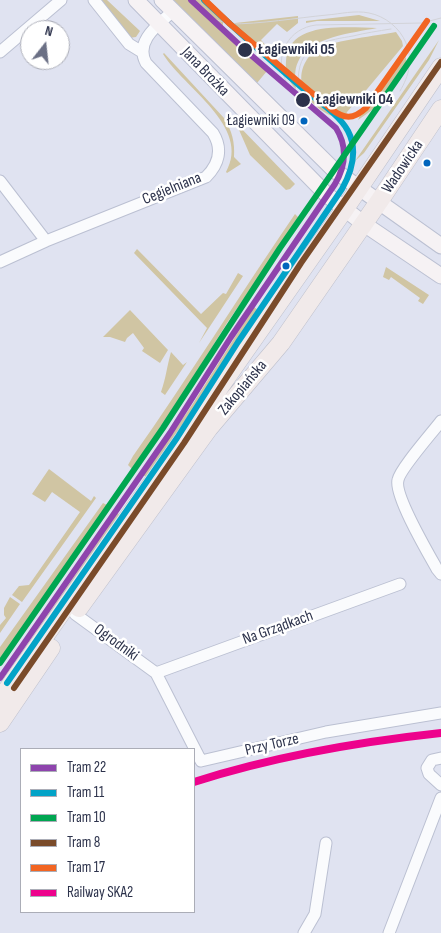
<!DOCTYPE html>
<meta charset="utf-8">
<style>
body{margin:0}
#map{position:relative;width:441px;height:933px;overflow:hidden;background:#e0e3f1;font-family:"Sofia Sans Condensed",sans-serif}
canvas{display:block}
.legend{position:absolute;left:20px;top:748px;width:175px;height:165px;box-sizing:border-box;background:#fff;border:1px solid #abadb7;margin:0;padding:6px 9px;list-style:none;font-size:15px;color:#2c324b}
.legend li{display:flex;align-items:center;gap:10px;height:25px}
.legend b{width:25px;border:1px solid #abadb7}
.north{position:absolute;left:20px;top:20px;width:50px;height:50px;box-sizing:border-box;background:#fff;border:1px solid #abadb7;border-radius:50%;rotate:16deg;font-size:14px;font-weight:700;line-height:20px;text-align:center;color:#2c324b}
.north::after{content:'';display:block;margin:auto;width:18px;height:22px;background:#6b7085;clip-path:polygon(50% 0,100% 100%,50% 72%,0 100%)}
</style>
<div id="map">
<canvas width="441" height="933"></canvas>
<ul class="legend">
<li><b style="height:6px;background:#8e44ad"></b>Tram 22</li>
<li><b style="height:6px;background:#02a3c7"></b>Tram 11</li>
<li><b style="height:6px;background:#00a651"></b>Tram 10</li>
<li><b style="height:6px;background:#7a4b2a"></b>Tram 8</li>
<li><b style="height:6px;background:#f26522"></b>Tram 17</li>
<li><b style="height:6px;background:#ed028c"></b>Railway SKA2</li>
</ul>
<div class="north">N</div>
</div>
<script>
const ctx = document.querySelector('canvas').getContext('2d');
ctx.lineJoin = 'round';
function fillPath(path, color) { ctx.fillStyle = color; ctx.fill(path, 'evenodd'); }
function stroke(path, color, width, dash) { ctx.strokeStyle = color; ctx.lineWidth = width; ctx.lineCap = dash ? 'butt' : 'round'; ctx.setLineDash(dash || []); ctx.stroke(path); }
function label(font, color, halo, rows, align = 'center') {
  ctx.font = font + ' "Sofia Sans Condensed",sans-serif'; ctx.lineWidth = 5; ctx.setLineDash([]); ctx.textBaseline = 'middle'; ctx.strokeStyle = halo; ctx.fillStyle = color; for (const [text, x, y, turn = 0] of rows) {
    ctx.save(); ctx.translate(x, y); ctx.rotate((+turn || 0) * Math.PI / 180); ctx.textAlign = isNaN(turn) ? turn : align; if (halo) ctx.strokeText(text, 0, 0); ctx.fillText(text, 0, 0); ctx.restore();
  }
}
const green = new Path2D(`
 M97 0H107L140 31 136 37 129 38Z
 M172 0H206L223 17V28L236 40 234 43 267 71 257 83Z
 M359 15 380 21H317L306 23V21Z
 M298 16V23L287 32 277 24 261 40 268 48 261 49 235 27V23Z
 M377 28C353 33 308 37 298 62 294 70 295 80 296 89 288 82 285 71 286 61 288 20 348 28 377 28Z
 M396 32 402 41 403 46 363 94 359 93 353 99 354 104 347 112 344 120C329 117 311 106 304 91 297 75 304 56 320 48 336 40 376 36 396 32Z
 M439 40 429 60 364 153 355 161Z
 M164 53 224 118C232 131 235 142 234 157L241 164 227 173 226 172C252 127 183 87 163 54Z
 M406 57V63L375 108 358 120 364 106Z
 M236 123 295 184 290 189 286 190 250 155Z
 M295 214 299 218 227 323 176 405 132 469 128 465 133 456C189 377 240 294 295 214Z
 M137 249 201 314 223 293 226 294 238 273 243 276 199 343 207 328 134 253Z
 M386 267 429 295 423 304 418 301 420 298 391 277 389 280 383 277Z
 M254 307 262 313 146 476H143L192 405Z
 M130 310 168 350 160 363 142 351 144 348 133 333 127 338 125 342 110 337H103Z
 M171 352 183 365 187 362 165 395 161 392C166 378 167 366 171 352Z
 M49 469 91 501 94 496 96 498 22 602 12 595 19 586 29 585 80 512 52 492 45 502 32 494Z
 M103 503 107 505 0 659V647Z
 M118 513 120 517 0 687V684Z
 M10 597 20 604 0 633V625L6 618 4 615V608Z`);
const street = new Path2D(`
 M94 0 129 44 142 52
 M0 52 61 0
 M0 181 46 241
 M0 262 46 241 206 177C219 164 223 149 213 133L146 63C134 41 159 24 173 11
 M441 421C432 433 400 469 398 480 394 495 428 553 437 569L441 574
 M75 614 156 673 201 761 326 732 441 713
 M156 673 400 584
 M441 758 432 760 427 768 429 774 441 785
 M304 933 315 914 326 843
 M389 933 441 798`);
const secondary = new Path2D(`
 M136 0 327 195 364 224 441 276
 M162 0 334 170 441 246`);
const primary = new Path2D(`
 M79 608 209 428 281 343 378 203 441 109
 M0 700 344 210 441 67
 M0 723 51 648`);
const tram = new Path2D(`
 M199 8 214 19 230 24C261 24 296 18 327 15 340 14 355 10 369 13 385 16 400 28 406 43 413 60 409 76 400 91
 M297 95C293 90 287 85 285 79 274 55 289 28 316 25L422 23 441 18
 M314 109C303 98 296 87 299 71 303 43 330 40 353 36 365 33 378 31 391 29`);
const rail1 = new Path2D(`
 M194 782C275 756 357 742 441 733`);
const tram1 = new Path2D(`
 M0 678 170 433 231 337 335 184C346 165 348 147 336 128L245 50 191 0`);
const tram2 = new Path2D(`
 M7 683 177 438 238 342 342 189C352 171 358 150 348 131 340 115 315 99 301 87 268 58 236 30 204 0`);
const tram3 = new Path2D(`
 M0 663 163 428 280 248 434 26`);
const tram4 = new Path2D(`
 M14 688 184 443 301 263 441 62`);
const tram5 = new Path2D(`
 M205 0 230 24 331 109C344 119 353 120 366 108L427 21`);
const markers = [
 [245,50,8,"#2c324b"],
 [303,100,8,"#2c324b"],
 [304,121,4.5,"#0065bd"],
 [427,163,4.5,"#0065bd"],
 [286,266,4.5,"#0065bd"]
];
const busNames = [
 ["Łagiewniki 09",295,121]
];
const stopNames = [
 ["Łagiewniki 05",258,50],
 ["Łagiewniki 04",316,100]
];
const streetNames = [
 ["Jana Brożka",205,72,46],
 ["Wadowicka",403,167,-56],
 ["Cegielniana",172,189,-22],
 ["Zakopiańska",243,388,-50],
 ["Na Grządkach",278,628,-20],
 ["Ogrodniki",116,643,36],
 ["Przy Torze",272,745,-13]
];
fillPath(green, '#d0c5a3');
stroke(street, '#bbc0d2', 13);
stroke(secondary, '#bbc0d2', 17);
stroke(primary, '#bec0cc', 19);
stroke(street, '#fafbfd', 11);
stroke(secondary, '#f6f2f4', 15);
stroke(primary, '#f1eaea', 18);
stroke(tram, '#d2d3d8', 1);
stroke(rail1, '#ed028c', 8);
stroke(tram1, '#8e44ad', 6);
stroke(tram2, '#02a3c7', 6);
stroke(tram3, '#00a651', 6);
stroke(tram4, '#7a4b2a', 6);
stroke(tram5, '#f26522', 6);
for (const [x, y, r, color] of markers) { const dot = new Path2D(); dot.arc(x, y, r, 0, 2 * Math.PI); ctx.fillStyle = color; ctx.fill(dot); stroke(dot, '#fff', 2); }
label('15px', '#2c324b', '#fff', busNames, 'right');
label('bold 16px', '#2c324b', '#fff', stopNames, 'left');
label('16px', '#2c324b', '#fff', streetNames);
</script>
